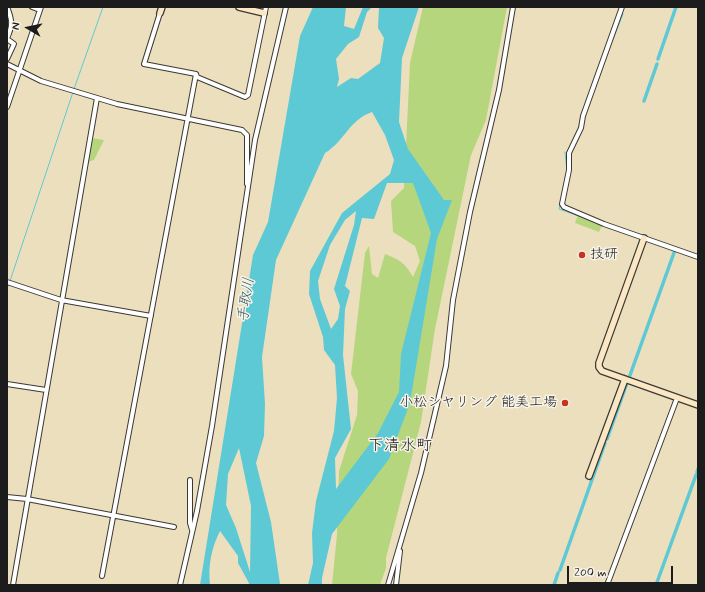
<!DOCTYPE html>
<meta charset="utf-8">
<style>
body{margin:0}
#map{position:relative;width:705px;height:592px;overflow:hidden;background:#ecdfbe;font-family:Mynerve,sans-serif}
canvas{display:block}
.frame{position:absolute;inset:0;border:8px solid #1c1c1c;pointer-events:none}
.north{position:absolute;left:8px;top:8px;width:40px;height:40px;-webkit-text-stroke:3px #f7f3e8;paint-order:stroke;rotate:279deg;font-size:11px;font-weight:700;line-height:16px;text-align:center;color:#1c1c1c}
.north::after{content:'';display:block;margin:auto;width:14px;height:18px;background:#1c1c1c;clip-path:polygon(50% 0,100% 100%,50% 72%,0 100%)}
.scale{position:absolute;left:567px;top:566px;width:106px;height:18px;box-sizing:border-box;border:2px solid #1c1c1c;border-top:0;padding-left:5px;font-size:12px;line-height:14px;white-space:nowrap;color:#1c1c1c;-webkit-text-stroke:3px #f7f3e8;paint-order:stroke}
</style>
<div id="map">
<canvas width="705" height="592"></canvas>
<div class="frame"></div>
<div class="north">N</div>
<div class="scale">200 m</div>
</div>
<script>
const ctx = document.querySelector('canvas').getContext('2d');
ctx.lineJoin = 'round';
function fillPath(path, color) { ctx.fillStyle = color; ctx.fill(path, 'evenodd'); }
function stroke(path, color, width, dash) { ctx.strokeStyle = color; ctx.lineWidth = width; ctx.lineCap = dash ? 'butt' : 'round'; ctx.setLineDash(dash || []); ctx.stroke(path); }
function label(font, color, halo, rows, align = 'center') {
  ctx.font = font + ' Mynerve,"Klee One",sans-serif'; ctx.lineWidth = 3; ctx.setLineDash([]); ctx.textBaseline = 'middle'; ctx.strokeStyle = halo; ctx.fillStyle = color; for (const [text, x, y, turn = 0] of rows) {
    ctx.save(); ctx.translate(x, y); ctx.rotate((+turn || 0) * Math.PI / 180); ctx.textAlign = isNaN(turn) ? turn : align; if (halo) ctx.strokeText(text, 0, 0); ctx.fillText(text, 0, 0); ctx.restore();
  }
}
const green = new Path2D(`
 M423 7H507L486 120 471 155 435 329 421 422 386 558V568L380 585H332L337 535 339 471 357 415 358 391 351 374 365 253 369 246 372 274 378 278 385 254C399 259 406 264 413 277L420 261 415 246 393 232 391 201 404 188 410 63Z
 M92 138 104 140 94 160 88 162Z
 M578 215 602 225 599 232 575 223Z`);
const water = new Path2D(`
 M313 7H346L344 26 354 29 363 7H372L367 12 359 37 348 44 336 59 339 79 337 87 351 78 358 79 380 63 384 38 378 28 379 7H419L402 58 399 122 408 149 444 200H452L437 239 410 403 389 459 332 534 322 578V585H308L313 563 312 533 316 501 334 431 337 398 335 365 324 350 323 337 309 294 310 271 342 213 390 174 394 160 385 135 372 112C349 120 345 141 325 153L276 260 262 357 265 404 264 436 256 463 271 522 280 584 250 585 238 563V556L220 531C211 549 208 566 210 585H200L253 255 268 222 300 36ZM387 183H413L431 233 401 354 399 392 378 433 336 489 335 458 351 429 343 355 345 309 350 291 345 286 362 218 374 219ZM356 211 354 225 334 289 340 306 338 319 331 329 320 299 318 281 330 245 345 220ZM239 448 251 506 250 572 236 528 226 505 228 474Z`);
const stream = new Path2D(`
 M612 42 623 14
 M74 89 103 7
 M565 152 567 171
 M564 186 559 209 587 219
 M10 281 73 92
 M7 288 9 284`);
const canal = new Path2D(`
 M658 59 676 7
 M644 101 657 64
 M629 378 675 250
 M607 439 627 383
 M697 472 698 469
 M560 570 605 443
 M554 585 558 573
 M656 585 696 475`);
const street = new Path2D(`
 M32 7 40 10
 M622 7 583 116 581 128 569 153V170L562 204 564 207 604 224 698 257
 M7 38C13 26 12 19 7 7
 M7 39 14 44 7 59
 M7 64 41 81 117 104 242 130 247 135V184
 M144 64 196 74 197 77 245 97 248 95 266 7
 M144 64 160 13
 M7 107 41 7
 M7 282 61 300 151 316
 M7 384 46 390
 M190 480V523L192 530
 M7 497 27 499 174 527
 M102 576 196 74
 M13 585 97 98
 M180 585 197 511 212 426 255 140 286 7
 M388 585 421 473 446 366 453 300 470 212 499 90 513 7
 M396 585 400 551
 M607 585 677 398`);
const secondary = new Path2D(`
 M239 7 264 13
 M160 13 162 7
 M644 238 599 363V367L602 371 698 405
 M589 476 625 379`);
const markers = [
 [582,255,4,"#c8321e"],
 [565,403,4,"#c8321e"]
];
const poiNames = [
 ["技研",590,255],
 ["小松シヤリング 能美工場",557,403,"right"]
];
const waterNames = [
 ["手取川",247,300,-82]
];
const quarterNames = [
 ["下清水町",400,447]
];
fillPath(green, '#b6d67d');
fillPath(water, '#5dc9d5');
stroke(stream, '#5dc9d5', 1);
stroke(canal, '#5dc9d5', 3.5);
stroke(street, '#3b3934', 6);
stroke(secondary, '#3b3934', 8);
stroke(street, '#fff', 4);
stroke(secondary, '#fbe7c3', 5.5);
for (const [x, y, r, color] of markers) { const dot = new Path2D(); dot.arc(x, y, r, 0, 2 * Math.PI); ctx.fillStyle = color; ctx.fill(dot); stroke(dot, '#f7f3e8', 1.5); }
label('14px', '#1c1c1c', '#f7f3e8', poiNames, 'left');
label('italic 15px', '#33595d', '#f7f3e8', waterNames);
label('16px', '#1c1c1c', '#f7f3e8', quarterNames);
</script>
